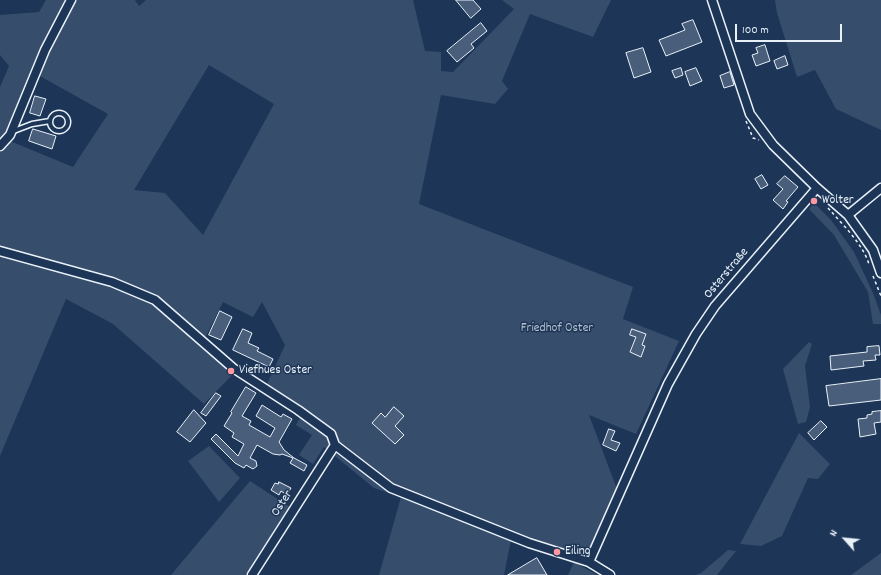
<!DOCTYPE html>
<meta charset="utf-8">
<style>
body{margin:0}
#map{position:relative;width:881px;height:575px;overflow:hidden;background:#1d3557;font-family:Dekko,sans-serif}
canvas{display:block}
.north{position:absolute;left:825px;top:519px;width:40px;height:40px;-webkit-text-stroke:3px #1d3557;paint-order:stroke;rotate:297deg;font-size:11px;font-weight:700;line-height:16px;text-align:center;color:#e8f1f8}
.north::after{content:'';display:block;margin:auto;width:14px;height:18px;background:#e8f1f8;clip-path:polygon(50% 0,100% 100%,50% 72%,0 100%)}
.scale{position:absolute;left:735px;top:24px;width:107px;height:18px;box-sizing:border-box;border:2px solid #e8f1f8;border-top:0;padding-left:5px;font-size:12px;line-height:14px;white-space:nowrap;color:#e8f1f8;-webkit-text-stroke:3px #1d3557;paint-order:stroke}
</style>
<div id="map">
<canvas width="881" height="575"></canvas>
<div class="north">N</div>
<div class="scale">100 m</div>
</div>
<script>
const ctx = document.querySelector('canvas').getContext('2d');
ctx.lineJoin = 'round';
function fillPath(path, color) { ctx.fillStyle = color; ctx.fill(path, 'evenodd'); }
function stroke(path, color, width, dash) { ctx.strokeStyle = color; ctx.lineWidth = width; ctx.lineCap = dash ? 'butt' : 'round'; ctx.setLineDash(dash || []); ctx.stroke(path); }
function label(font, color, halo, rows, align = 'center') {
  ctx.font = font + ' Dekko,sans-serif'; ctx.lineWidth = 3; ctx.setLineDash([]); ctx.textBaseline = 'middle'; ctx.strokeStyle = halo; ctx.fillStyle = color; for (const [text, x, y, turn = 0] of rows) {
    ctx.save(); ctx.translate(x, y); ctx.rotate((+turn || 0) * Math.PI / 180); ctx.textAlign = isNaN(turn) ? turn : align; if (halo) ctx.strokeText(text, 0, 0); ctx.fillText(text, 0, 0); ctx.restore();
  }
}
const green = new Path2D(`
 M46 0H65L42 48 6 132 0 139V87L9 66 0 55V15L39 12Z
 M73 0H135L139 6 146 0H413L425 51 441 52V71L453 72 514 9 502 0H611L593 37 530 14 502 81 508 89 495 104 441 95 419 204 633 287 623 319 679 341 636 434 589 415 617 489 587 558 530 539 404 489 402 497 511 540 504 575H379L401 497 374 488 324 447 313 464 299 455 312 435 296 425 304 411 266 386 285 345 262 302 253 317 223 302 205 338 158 299 0 247V153L10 141 73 167 108 114 38 75ZM209 65 274 104 203 235 165 193 134 190Z
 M775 0H881V130L836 109 815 70 797 77 777 13Z
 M814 203 831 220 854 252 873 293 881 315V324H873L868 292 834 235 809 209Z
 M0 254 111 286 153 304 234 373 204 404 113 324 66 299 0 456Z
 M809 342 812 344 805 366 810 407 806 422 798 424 783 369Z
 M799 433 830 464 818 479 808 478 782 536 761 546 740 544Z
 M209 446 240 478 219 502 188 461Z
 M250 481 290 507 247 575H171Z
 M728 550 736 551 717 575H695L701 573Z
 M881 553V574L880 575H851Z
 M574 562 597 575H568Z`);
const building = new Path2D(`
 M456 0H473L481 9 471 18Z
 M693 20 702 42 666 56 659 40 685 30 682 24Z
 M481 23 487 31 471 44 474 48 457 62 447 51Z
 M765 45 770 61 756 66 752 55 758 53 756 48Z
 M643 48 651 72 634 78 626 53Z
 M785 56 788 65 777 69 774 61Z
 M681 68 683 75 675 78 672 71Z
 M696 68 702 81 690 86 685 72Z
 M730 72 734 85 724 88 720 76Z
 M35 96 46 99 40 116 30 113Z
 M33 129 56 136 52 149 29 141Z
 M762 175 768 185 761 189 755 179Z
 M785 176 798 187 786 201 788 202 783 209 773 200 783 189 777 184Z
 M220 311 232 317 221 340 209 335Z
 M243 329 252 333 248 343 259 348 257 351 273 359 269 367 233 350Z
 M632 329 646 334 642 345 645 346 641 357 630 352 636 337 630 335Z
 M879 346 880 355H875L876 360 863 361 864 366 831 370 830 356 867 352V347Z
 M881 379V400L829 406 826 386Z
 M246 387 256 393 242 416 251 421 249 425 270 437 275 428 256 416 262 405 281 417 283 414 292 419 279 442 284 450 294 458 307 465 304 471 290 463 293 458 282 454 280 455 273 454 257 445 250 458 256 461 257 466 253 469 246 465 244 468 235 463 211 439 216 434 238 456 244 444 232 437 234 433 224 426 232 413 231 412Z
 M216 393 221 396 206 416 201 413Z
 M394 407 404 416 395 426 404 435 395 444 372 423 381 413 385 417Z
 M194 410 206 423 190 442 177 432Z
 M881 411V422L874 423 876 434 860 437 858 419 867 418V415L872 414V412Z
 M821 421 827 427 814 440 808 433Z
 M609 429 615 431 611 440 620 443 616 451 603 445Z
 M279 482 291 488 287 495 281 491 279 495 271 490 275 483 278 484Z
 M537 558 547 575H508Z`);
const path = new Path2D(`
 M746 121 753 138 759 140
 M828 208C843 225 862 243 869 264
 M873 276 881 296`);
const lane = new Path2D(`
 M50 122a9 9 0 1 1 18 0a9 9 0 1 1-18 0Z
 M11 132 32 124 50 121`);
const street = new Path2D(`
 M712 0 750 114 773 145 817 188 848 215 873 250 881 273
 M0 146 10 135 45 50 71 0
 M848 215 881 188
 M0 251 112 282 155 300 233 368 298 410 331 434 335 445 391 488 529 543 589 562 610 575
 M589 562 668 384 696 334 715 306 817 188
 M252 575 335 445`);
const markers = [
 [814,201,4,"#ff9aa2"],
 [231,371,4,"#ff9aa2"],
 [557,552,4,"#ff9aa2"]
];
const poiNames = [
 ["Wolter",822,201],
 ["Viefhues Oster",239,371],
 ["Eiling",565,552]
];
const streetNames = [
 ["Osterstraße",727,274,-50],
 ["Oster",283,504,-57]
];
const parkNames = [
 ["Friedhof Oster",557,329]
];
fillPath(green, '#374d6c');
fillPath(building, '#495e7a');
stroke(building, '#e8f1f8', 1);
stroke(lane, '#e8f1f8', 7);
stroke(street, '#e8f1f8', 11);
stroke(path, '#e8f1f8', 1.5, [3, 3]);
stroke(lane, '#1d3557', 4);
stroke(street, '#1d3557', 8);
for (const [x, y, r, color] of markers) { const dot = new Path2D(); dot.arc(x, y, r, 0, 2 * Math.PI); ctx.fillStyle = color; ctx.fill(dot); stroke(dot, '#1d3557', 1.5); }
label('13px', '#e8f1f8', '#1d3557', poiNames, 'left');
label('13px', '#e8f1f8', '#1d3557', streetNames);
label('13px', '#b3c0ce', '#1d3557', parkNames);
</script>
